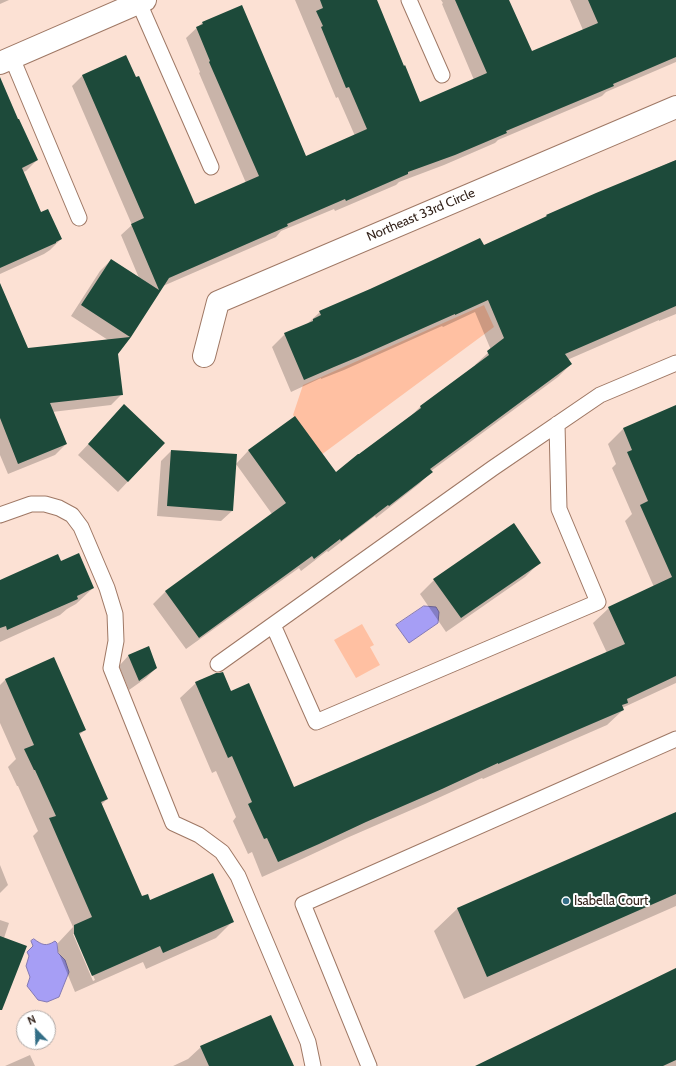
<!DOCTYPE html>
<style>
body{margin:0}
#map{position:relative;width:676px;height:1066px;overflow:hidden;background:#fce1d4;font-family:Cabin,sans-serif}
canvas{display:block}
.north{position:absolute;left:16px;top:1010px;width:40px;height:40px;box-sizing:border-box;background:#fff;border:1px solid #aea7a4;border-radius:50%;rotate:337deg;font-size:11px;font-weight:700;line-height:16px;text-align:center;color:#34241c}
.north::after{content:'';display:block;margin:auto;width:14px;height:18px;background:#336e86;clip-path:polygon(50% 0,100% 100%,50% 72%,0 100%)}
</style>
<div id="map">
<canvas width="676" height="1066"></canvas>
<div class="north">N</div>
</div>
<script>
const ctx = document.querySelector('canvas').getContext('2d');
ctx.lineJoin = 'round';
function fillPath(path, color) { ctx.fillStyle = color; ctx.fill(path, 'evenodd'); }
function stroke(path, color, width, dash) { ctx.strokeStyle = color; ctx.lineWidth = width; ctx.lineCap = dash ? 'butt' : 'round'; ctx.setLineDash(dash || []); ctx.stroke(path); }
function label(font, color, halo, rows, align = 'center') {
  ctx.font = font + ' Cabin,sans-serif'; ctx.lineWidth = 4; ctx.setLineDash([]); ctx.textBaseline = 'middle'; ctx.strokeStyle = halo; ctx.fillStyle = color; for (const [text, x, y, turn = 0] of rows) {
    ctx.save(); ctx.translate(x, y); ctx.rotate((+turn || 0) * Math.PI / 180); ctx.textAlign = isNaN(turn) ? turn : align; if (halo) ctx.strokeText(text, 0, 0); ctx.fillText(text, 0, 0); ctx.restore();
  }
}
const green = new Path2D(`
 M484 305 494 327 321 455 293 415 303 385Z
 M362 624 374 645 370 647 380 665 356 678 334 640Z`);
const water = new Path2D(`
 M424 606 436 607 439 612 438 623 409 643 396 625Z
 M34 939C42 945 46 947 55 941L57 943 58 953 65 960 69 972 59 997 47 1002 38 1000 27 986 30 977 26 966 29 956 27 952 33 946 31 941Z`);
const shadow = new Path2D(`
 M0 0H9L0 4Z
 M295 0H374L420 103 474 80 442 4 443 3 441 0H508L531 53 583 30 570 0H676V62L606 92 602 96 498 140 495 143 444 165 399 182 396 185 335 211 334 209 281 231 276 237 163 286 130 337 117 354 122 394 111 405 52 412 66 444 55 455 8 474 0 455V284L27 349 108 340 71 316 100 271 111 260 139 278 121 235 132 225 72 86 83 75 194 205 246 183 199 73 200 72 186 38 202 23 241 7 306 157 355 136 338 97 336 98Z
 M0 119 37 160 26 171 23 172 41 213 61 239 50 250 44 254 0 274Z
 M676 160V314L659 321V320L567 360 571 364 558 377 431 471V472L419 484 376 518 375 516 328 552 327 551 301 571 299 568 186 649 153 604 166 591 272 514 236 464 248 451 295 418 336 473 411 416 420 407 476 366 475 365 491 350 475 312 443 327 442 326 344 370 321 379V378L291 392 272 347 285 334 307 324 320 312 483 246 544 218 547 215Z
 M676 406V683L622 708 623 710 607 725 483 779 482 778 425 804 349 837 302 859 262 877 252 852 248 854 233 821 236 817 216 771 212 773 180 698 196 683 231 692 294 789 607 653 593 623 609 608 654 587 625 521 632 514 612 468 616 464 608 444 623 429Z
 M115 416 164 443 118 492 78 455Z
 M171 451 232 511 221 521 157 516 161 461Z
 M540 562 525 577 446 632 420 594 434 580Z
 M60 563 93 588 76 604 67 609 60 615 0 642V581Z
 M129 655 156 668 146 678 129 690 119 666Z
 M53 659 85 730 79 735 107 799 101 805 141 897 150 901 233 921 216 938 146 969 143 962 75 992 58 951V943L73 927 33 836 38 831 18 786H17L8 767 16 759 0 723V685L5 680ZM73 934H75L95 980 93 981Z
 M676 813V906L464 999 434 931 457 909Z
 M0 865 8 885 0 893Z
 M0 920 9 923 4 938 0 997Z
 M676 969V1066H487Z
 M201 1047 289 1066H173L188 1059Z
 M30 1055 35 1066H5Z`);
const building = new Path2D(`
 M320 0H377L404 66 405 65 420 102 487 73 455 0H509L532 51 598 23 588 0H676V57L613 84 614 86 506 131 507 133 455 155 408 172V174L346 201 345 199 287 224 288 226 169 278 131 337 118 354 123 395 50 403 67 444 18 464 0 418V283L28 348 130 337 81 305 111 259 159 290 131 224 144 218 82 75 126 55 136 77 139 76 195 204 259 176 209 62 210 61 196 27 203 24 202 22 242 5 306 156 367 129 349 87 346 88 321 27 323 26 316 11 323 8Z
 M0 77 18 119H19L38 160 22 168 41 212 48 209 62 239 56 242V243L0 268Z
 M676 160V306L565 354 572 364 430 469 433 472 389 506 388 505 341 541 340 539 314 559 312 556 199 638 165 591 286 503 248 450 295 416 336 472 358 454H359L421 408 420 406 489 355 487 351 504 338 488 300 455 315V314L358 357 334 367 304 380 284 333 313 321V319L321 315 319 311 370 289 431 261 480 238 484 245 547 216 546 215 596 193Z
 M124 404 165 443 128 482 88 444Z
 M676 405V676L627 699 628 703 622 705 624 710 498 764V763L442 789 366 822 319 844 278 862 267 838 264 839 248 804 252 802 232 756 228 758 195 682 216 673H219L223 672 231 691 249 683 294 787 625 644 608 607 672 577 640 505 648 501 627 452 632 450 623 428Z
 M171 450 237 454 233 511 167 506Z
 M514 523 541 563 461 618 433 579Z
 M79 553 94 588 77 596 78 599 7 630 6 626 0 628V580L58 554 61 561Z
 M149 646 157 668 139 681 128 655Z
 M54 657 86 730 79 733 108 799 101 802 142 896 148 894 150 900 213 873 234 922 163 953 160 946 92 976 74 934V925L92 917 49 818 56 816 35 770H34L24 749 34 745 5 679Z
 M676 812V894L487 977 457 908Z
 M0 936 27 946 2 1010H0Z
 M676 968V1060L663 1066H475Z
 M271 1015 294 1066H209L200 1046Z`);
const lane = new Path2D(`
 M409 0 442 75
 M139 3 211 167
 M12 58 79 218
 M0 515 31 504H45L59 508 72 515 81 527 107 588 115 614 116 641 111 668 173 823 199 835 222 852 238 876 308 1042 313 1066
 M273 625 316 722 598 602 559 509 557 424
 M218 664 493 468 600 395 676 363
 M369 1066 303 904 676 739`);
const street = new Path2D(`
 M0 63 145 0
 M204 356 218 302 676 107`);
const markers = [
 [566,901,4,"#336e86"]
];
const streetNames = [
 ["Northeast 33rd Circle",421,215,-23]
];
const poiNames = [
 ["Isabella Court",574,901]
];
fillPath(green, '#ffc0a2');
fillPath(water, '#a69ef5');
stroke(water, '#8479b4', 1);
fillPath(shadow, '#0003');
fillPath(building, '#1d4a3a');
stroke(lane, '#9f7865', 17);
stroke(street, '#9f7865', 24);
stroke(lane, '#fff', 15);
stroke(street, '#fff', 22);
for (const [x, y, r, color] of markers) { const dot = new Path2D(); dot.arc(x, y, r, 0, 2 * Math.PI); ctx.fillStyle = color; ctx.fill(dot); stroke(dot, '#fff', 1.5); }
label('13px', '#34241c', '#fff', streetNames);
label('13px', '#34241c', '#fff', poiNames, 'left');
</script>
